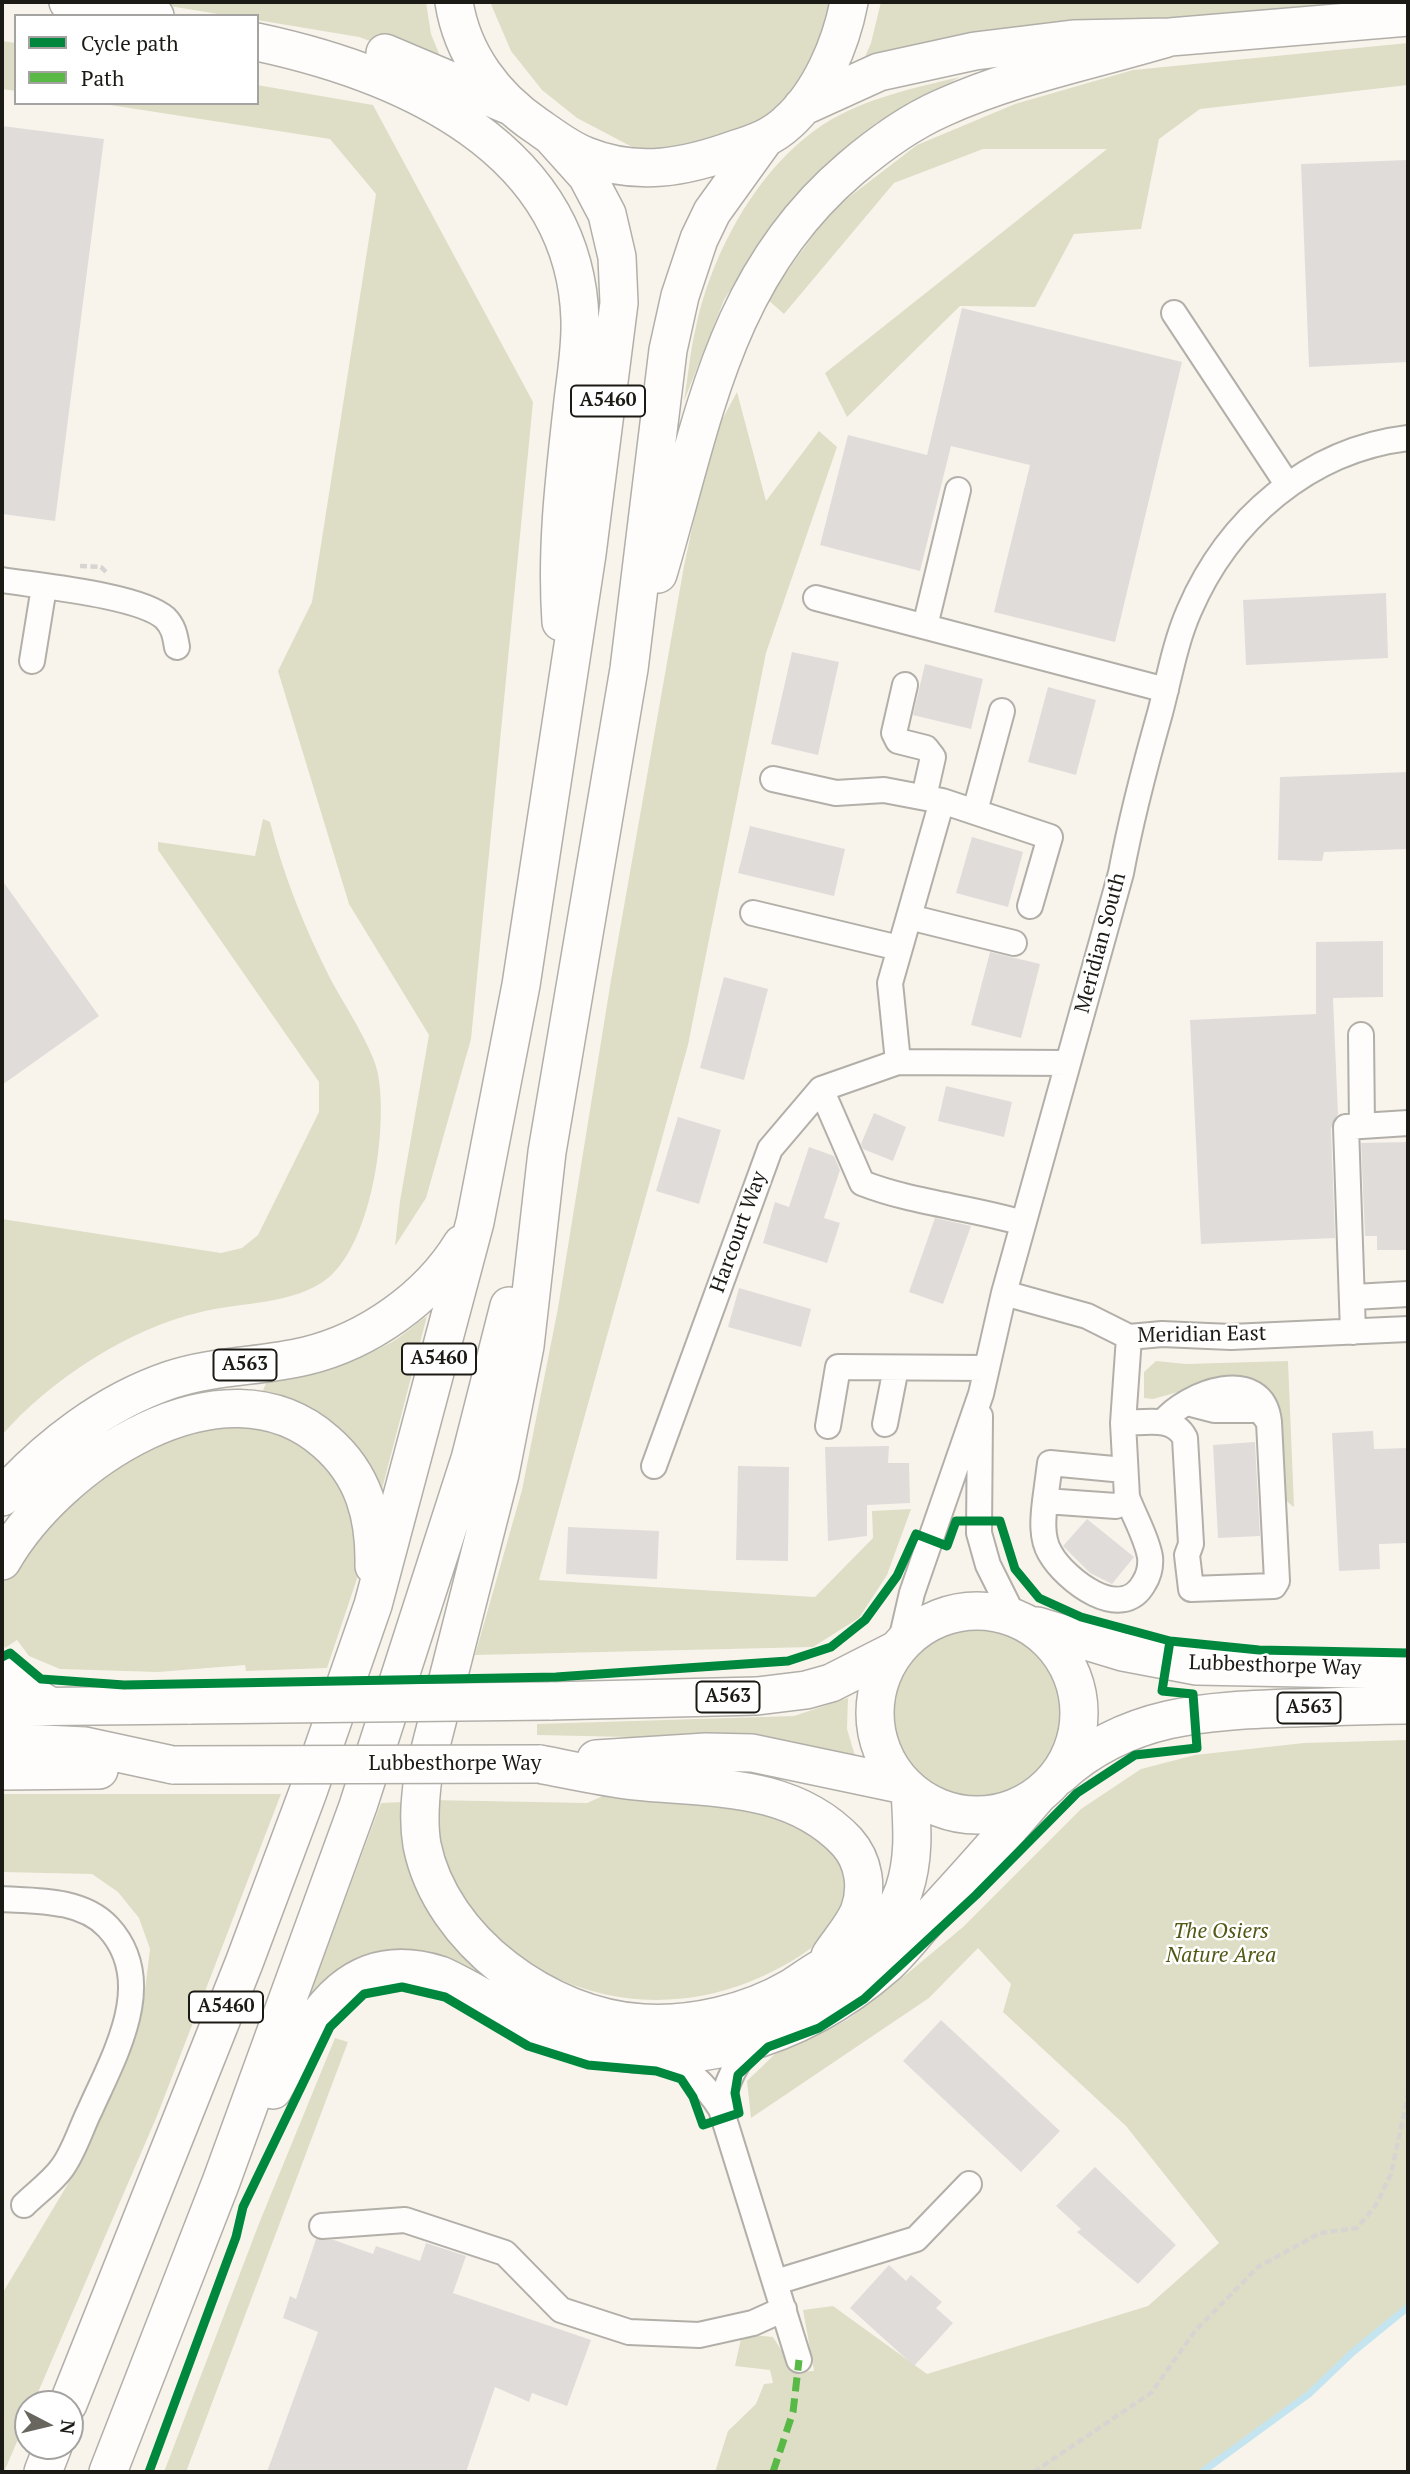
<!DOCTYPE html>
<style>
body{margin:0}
#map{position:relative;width:1410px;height:2474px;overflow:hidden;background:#f8f4ec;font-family:"PT Serif",serif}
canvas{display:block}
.frame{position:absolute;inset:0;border:4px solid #1c1a15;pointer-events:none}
.legend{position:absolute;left:14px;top:14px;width:245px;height:91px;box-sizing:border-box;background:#fff;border:2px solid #a4a3a1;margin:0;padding:9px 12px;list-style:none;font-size:21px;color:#1c1a15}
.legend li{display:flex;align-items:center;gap:14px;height:35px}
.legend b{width:35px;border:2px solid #a4a3a1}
.north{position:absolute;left:14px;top:2390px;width:70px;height:70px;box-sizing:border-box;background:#fff;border:2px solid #a4a3a1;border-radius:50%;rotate:97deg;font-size:19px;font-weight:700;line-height:28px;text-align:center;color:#1c1a15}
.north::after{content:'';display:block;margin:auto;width:24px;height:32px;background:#696660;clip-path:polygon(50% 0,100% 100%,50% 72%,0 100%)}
</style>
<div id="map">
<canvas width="1410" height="2474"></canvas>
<div class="frame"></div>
<ul class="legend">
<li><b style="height:9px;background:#00873e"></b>Cycle path</li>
<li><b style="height:9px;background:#58b947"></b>Path</li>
</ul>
<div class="north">N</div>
</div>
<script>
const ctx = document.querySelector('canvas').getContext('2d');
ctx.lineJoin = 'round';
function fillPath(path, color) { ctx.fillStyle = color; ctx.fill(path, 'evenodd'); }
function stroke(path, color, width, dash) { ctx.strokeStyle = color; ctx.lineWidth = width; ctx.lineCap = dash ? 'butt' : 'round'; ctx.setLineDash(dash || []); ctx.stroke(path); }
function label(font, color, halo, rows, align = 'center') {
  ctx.font = font + ' "PT Serif",serif'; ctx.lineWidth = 5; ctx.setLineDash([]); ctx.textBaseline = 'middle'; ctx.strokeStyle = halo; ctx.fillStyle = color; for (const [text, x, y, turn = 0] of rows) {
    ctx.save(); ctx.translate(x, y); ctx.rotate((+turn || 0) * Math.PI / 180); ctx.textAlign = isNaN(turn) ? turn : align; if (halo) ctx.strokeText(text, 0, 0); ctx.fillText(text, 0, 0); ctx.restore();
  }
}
const green = new Path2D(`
 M145 2H426L431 34 445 68 359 37 257 20V16H230Z
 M490 2H838L836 11 792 96 755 126 687 150H638L577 118 542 90 511 51Z
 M881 2H1391L861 66 871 43Z
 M2 41 16 43V91L2 89Z
 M1408 43V85L1200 109 1159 139 1141 229 1074 234 1035 307 960 306 847 417 825 373 1107 149H983L894 183 784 314 767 299 831 211 917 145 1015 104 1133 70Z
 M960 77 876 123 827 163 771 225 724 300 684 401C688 377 690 351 696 327 712 252 758 167 824 124 865 98 914 88 960 77Z
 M257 85 373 105 533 402 471 1039 426 1198 395 1246 400 1201 429 1035 349 904 278 671 312 602 376 194 330 139 97 103H257Z
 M737 392 766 501 819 431 837 447 766 653 688 1045 539 1580 815 1597 873 1538 872 1511 911 1509 887 1575 859 1618 813 1647 475 1655 522 1490 558 1308 611 980 684 566 711 440Z
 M263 819 270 822C284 877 305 929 331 980 344 1004 374 1050 378 1074 388 1128 372 1242 328 1278 295 1305 240 1302 201 1312 129 1328 49 1381 2 1435V1219L221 1253 242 1248 258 1235 319 1112V1082L158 850V842L255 856Z
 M427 1316 381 1493 259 1400 267 1381C309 1375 354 1363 392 1342 404 1335 415 1324 427 1316Z
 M1156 1361 1186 1364 1288 1361 1294 1507C1271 1493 1277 1454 1275 1430L1207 1384 1153 1399 1144 1398V1372Z
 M204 1421 280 1427 343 1478 362 1564 327 1668 246 1671 245 1665 158 1672 60 1669 29 1656 17 1640 5 1648 2 1642 4 1582 22 1549 70 1490Z
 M892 1715a86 86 0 1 1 172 0a86 86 0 1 1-172 0Z
 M848 1698 847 1729 856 1759 767 1740 537 1735V1724L794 1716Z
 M1408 1740V2307L1353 2352 1312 2391 1202 2472H715L728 2431 756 2404 764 2384 773 2383 770 2370 735 2366 742 2334 773 2337 795 2372 814 2371 803 2310 833 2306 927 2374 1148 2306 1219 2243 1126 2126 1003 2012 1011 1984 978 1948 929 1998 751 2118 747 2081 775 2054 847 2020 908 1973 963 1927 1081 1809 1141 1769 1195 1755 1304 1743Z
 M644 1793 772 1806 836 1849 851 1895C843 1908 836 1924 826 1935 805 1956 776 1971 749 1982 644 2024 523 1991 461 1894 455 1886 447 1877 443 1868 435 1848 434 1821 430 1800L587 1803 603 1796Z
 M2 1794H281L157 2116 33 2404H28V2416L4 2472 2 2294 78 2167 144 1998 150 1949 139 1918 118 1892 92 1874 2 1872Z
 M403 1802 504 1988 449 1961 313 1996 310 1994 381 1803Z
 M335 2038 348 2042 186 2472H164L260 2221Z`);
const stream = new Path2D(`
 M1202 2472 1309 2394 1353 2352 1408 2307`);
const building = new Path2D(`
 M2 126 104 139 55 521 2 514Z
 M1408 160V362L1309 367 1301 164Z
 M962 308 1182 362 1115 642 994 612 1030 465 951 446 920 571 820 545 848 435 927 455Z
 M1386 593 1388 658 1246 665 1243 600Z
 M792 652 839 662 818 755 771 744Z
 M925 664 983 679 971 729 913 715Z
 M1048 687 1096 700 1076 775 1028 762Z
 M1408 772V849L1324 852 1322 861 1278 860 1280 777Z
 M750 826 845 849 834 896 738 873Z
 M972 837 1023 852 1008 907 956 893Z
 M2 880 99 1016 2 1085Z
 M1383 941V997L1333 998 1338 1114 1331 1128 1335 1238 1201 1244 1190 1020 1316 1014V942Z
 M990 952 1040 964 1021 1038 971 1025Z
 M724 977 768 989 744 1080 700 1068Z
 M946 1086 1012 1102 1004 1137 938 1121Z
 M874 1113 906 1127 893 1161 863 1149 861 1144Z
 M678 1117 721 1130 699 1204 656 1191Z
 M1408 1142V1250H1377V1236H1365L1361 1143Z
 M809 1147 834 1156 840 1170 824 1218 840 1223 827 1263 763 1243 775 1202 789 1207Z
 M935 1218 971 1226 943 1304 909 1292Z
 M739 1288 811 1309 801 1347 728 1327Z
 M1373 1431 1374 1449 1408 1448V1543L1379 1544 1380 1569 1339 1571 1332 1433Z
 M1255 1442 1260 1536 1218 1538 1213 1445Z
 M889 1446 888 1463H909L910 1503 867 1505V1536L828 1541 825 1447Z
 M738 1466 789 1467 788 1561 736 1560Z
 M1087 1519 1134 1557 1112 1584 1090 1573 1063 1546Z
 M568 1527 659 1531 657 1579 566 1574Z
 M941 2020 1060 2131 1021 2172 903 2061Z
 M1095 2167 1176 2245 1138 2284 1077 2232 1081 2229 1056 2206Z
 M316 2239 334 2240 373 2254 376 2246 420 2261 426 2243 466 2256 453 2293 591 2340 567 2406 532 2393 529 2402 495 2387 466 2472H267L318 2332 283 2318 290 2296 296 2299Z
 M889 2265 906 2281 911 2275 942 2302 936 2308 953 2323 914 2366 850 2308Z`);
const path = new Path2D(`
 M80 566 101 567 107 573
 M1034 2472 1151 2393 1195 2331 1258 2267 1320 2233 1357 2228 1376 2205 1391 2174 1408 2095`);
const minor = new Path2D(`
 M1174 313 1287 484
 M2 580C39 586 139 595 165 618 174 627 175 636 177 647
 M816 598 1166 690
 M925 626 958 490
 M32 661 44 587
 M905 685 894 733 898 741 926 748 933 757 924 797
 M773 779 836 793 884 790 942 801 1050 837 1030 906
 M975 811 1002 711
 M753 913 899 948
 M909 917 1014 943
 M1361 1035 1362 1126
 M898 1062 890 983 942 801
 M821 1089 862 1183C913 1203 970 1207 1023 1223
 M1004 1293 1087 1316 1129 1337 1162 1334 1231 1337 1408 1329
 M1354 1297 1408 1294
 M1353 1332 1346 1127 1408 1123
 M1129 1337 1123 1423C1145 1423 1173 1415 1185 1438L1191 1544 1187 1555 1191 1589 1274 1586 1277 1581 1269 1422C1263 1364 1186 1393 1163 1422
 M1187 1403 1214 1410H1260L1269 1422
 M980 1416 979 1533 988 1565 1014 1617
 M1123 1423 1127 1497 1123 1503 1116 1506 1045 1501 1050 1463 1124 1470
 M885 1424 896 1368
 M828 1426 838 1367 986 1368
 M654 1466 770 1149 821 1089 898 1062 1068 1063
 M1045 1501C1043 1518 1041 1538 1050 1553 1065 1580 1122 1624 1144 1583 1149 1575 1151 1567 1150 1557 1147 1538 1134 1516 1127 1497
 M900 1645 912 1593 981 1394 1004 1293 1121 873C1131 819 1145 766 1160 713 1169 679 1175 643 1189 611 1228 520 1308 450 1408 438
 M2 1899C36 1901 82 1899 108 1927 158 1981 115 2054 90 2110 81 2128 74 2152 62 2168 52 2182 36 2193 24 2205
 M661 2056C689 2069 704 2083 721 2109L799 2360
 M721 2109C726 2081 736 2063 754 2041
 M322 2226 405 2220 505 2253 561 2310 629 2332 699 2335 753 2323 784 2309
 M776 2282 916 2239 969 2184`);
const highway = new Path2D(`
 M68 2 155 16
 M454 2C462 54 494 97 537 126 553 137 568 149 586 156 638 177 686 167 736 149 755 143 772 137 787 123 820 94 841 44 849 2
 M257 42C402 73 575 147 580 320 581 350 575 380 572 410 564 481 556 550 561 622
 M385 53 508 105
 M802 107 879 72 975 51 1073 39 1170 37 1408 17
 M763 141 712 212 699 239 680 296 668 350 629 669 547 1152 525 1346 500 1474 423 1777C420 1800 418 1822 422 1845 441 1941 549 2018 643 2023 692 2026 748 2013 791 1988 801 1982 811 1974 822 1968 856 1948 890 1931 904 1890 915 1857 912 1825 910 1791
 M658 574C703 423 723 277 850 169 878 145 908 123 942 108 1015 75 1094 60 1170 37
 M2 1497C47 1447 105 1402 170 1380 214 1365 261 1367 306 1356 368 1341 429 1298 462 1244
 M2 1561C57 1464 223 1351 326 1442 364 1475 375 1517 374 1566
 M875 1713a102 102 0 1 1 204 0a102 102 0 1 1-204 0Z
 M1037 1626 1123 1652 1197 1666 1408 1670
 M2 1673 11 1683 48 1705
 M550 1701 757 1696 806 1690 831 1683 896 1650
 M2 1707 191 1705
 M2 1742 85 1746 173 1765
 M596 1759 706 1752 752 1753 904 1785
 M539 1764C571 1770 602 1777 634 1781 708 1789 791 1782 847 1842 864 1861 868 1888 859 1912 852 1928 839 1942 830 1956
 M2 1771 99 1770
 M1059 1776C1128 1713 1208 1711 1295 1708 1333 1707 1371 1705 1408 1705
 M273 2090C312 2022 346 1945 440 1975 487 1996 522 2026 572 2042 685 2076 801 2040 887 1964 901 1951 913 1935 926 1921 965 1879 1002 1837 1039 1794
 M68 2404 244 1963 308 1792 373 1605 475 1222 521 985 587 554 619 303 617 257 607 214 587 176 552 137
 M43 2472 53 2446
 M108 2472 221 2182 358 1806 470 1459 509 1306`);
const highwayBridge = new Path2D(`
 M191 1705 550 1701
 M173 1765 539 1764`);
const quiet = new Path2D(`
 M773 2472 793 2412 799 2360`);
const cycleway = new Path2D(`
 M2 1657 10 1653 41 1679 124 1685 556 1677 788 1661 831 1647 865 1620 897 1576 916 1534 947 1546 956 1521H1000L1015 1569 1039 1598 1081 1617 1170 1641 1259 1650 1408 1653
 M149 2472 236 2237 243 2207 330 2027 364 1994 402 1987 445 1997 528 2046 588 2065 656 2071 681 2079 693 2097 703 2125 739 2113 735 2093 738 2075 768 2047 819 2028 864 1999 976 1895 1077 1793 1135 1755 1197 1748 1193 1694 1162 1691 1170 1641`);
const shields = [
 [608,401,74],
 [439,1359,74],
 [245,1365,63],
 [728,1697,63],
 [1309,1708,63],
 [226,2007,74]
];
const shieldNames = [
 ["A5460",608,401],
 ["A5460",439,1359],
 ["A563",245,1365],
 ["A563",728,1697],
 ["A563",1309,1708],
 ["A5460",226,2007]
];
const streetNames = [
 ["Meridian South",1101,943,-75],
 ["Harcourt Way",739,1232,-70],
 ["Meridian East",1202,1335,-1],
 ["Lubbesthorpe Way",1275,1666,2],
 ["Lubbesthorpe Way",455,1764]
];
const parkNames = [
 ["The Osiers",1221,1932],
 ["Nature Area",1221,1956]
];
fillPath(green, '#dedec6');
stroke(stream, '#c4e5f0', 7);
fillPath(building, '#e0dcda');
stroke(minor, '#b2afa9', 28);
stroke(highway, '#b2afa9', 40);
stroke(path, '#d6d5d2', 4.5, [7, 3.5]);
stroke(minor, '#fefdfc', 24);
stroke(highway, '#fefdfc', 37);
stroke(highwayBridge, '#b2afa9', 40, []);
stroke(highwayBridge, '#fefdfc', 37);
stroke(quiet, '#58b947', 7, [14, 7]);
stroke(cycleway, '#00873e', 9);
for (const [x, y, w] of shields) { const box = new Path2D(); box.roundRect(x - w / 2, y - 15.5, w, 31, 5); ctx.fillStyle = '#fff'; ctx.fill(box); stroke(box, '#1c1a15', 2); }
label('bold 19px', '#1c1a15', null, shieldNames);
label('21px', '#1c1a15', '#fff', streetNames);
label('italic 21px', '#535815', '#fff', parkNames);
</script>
